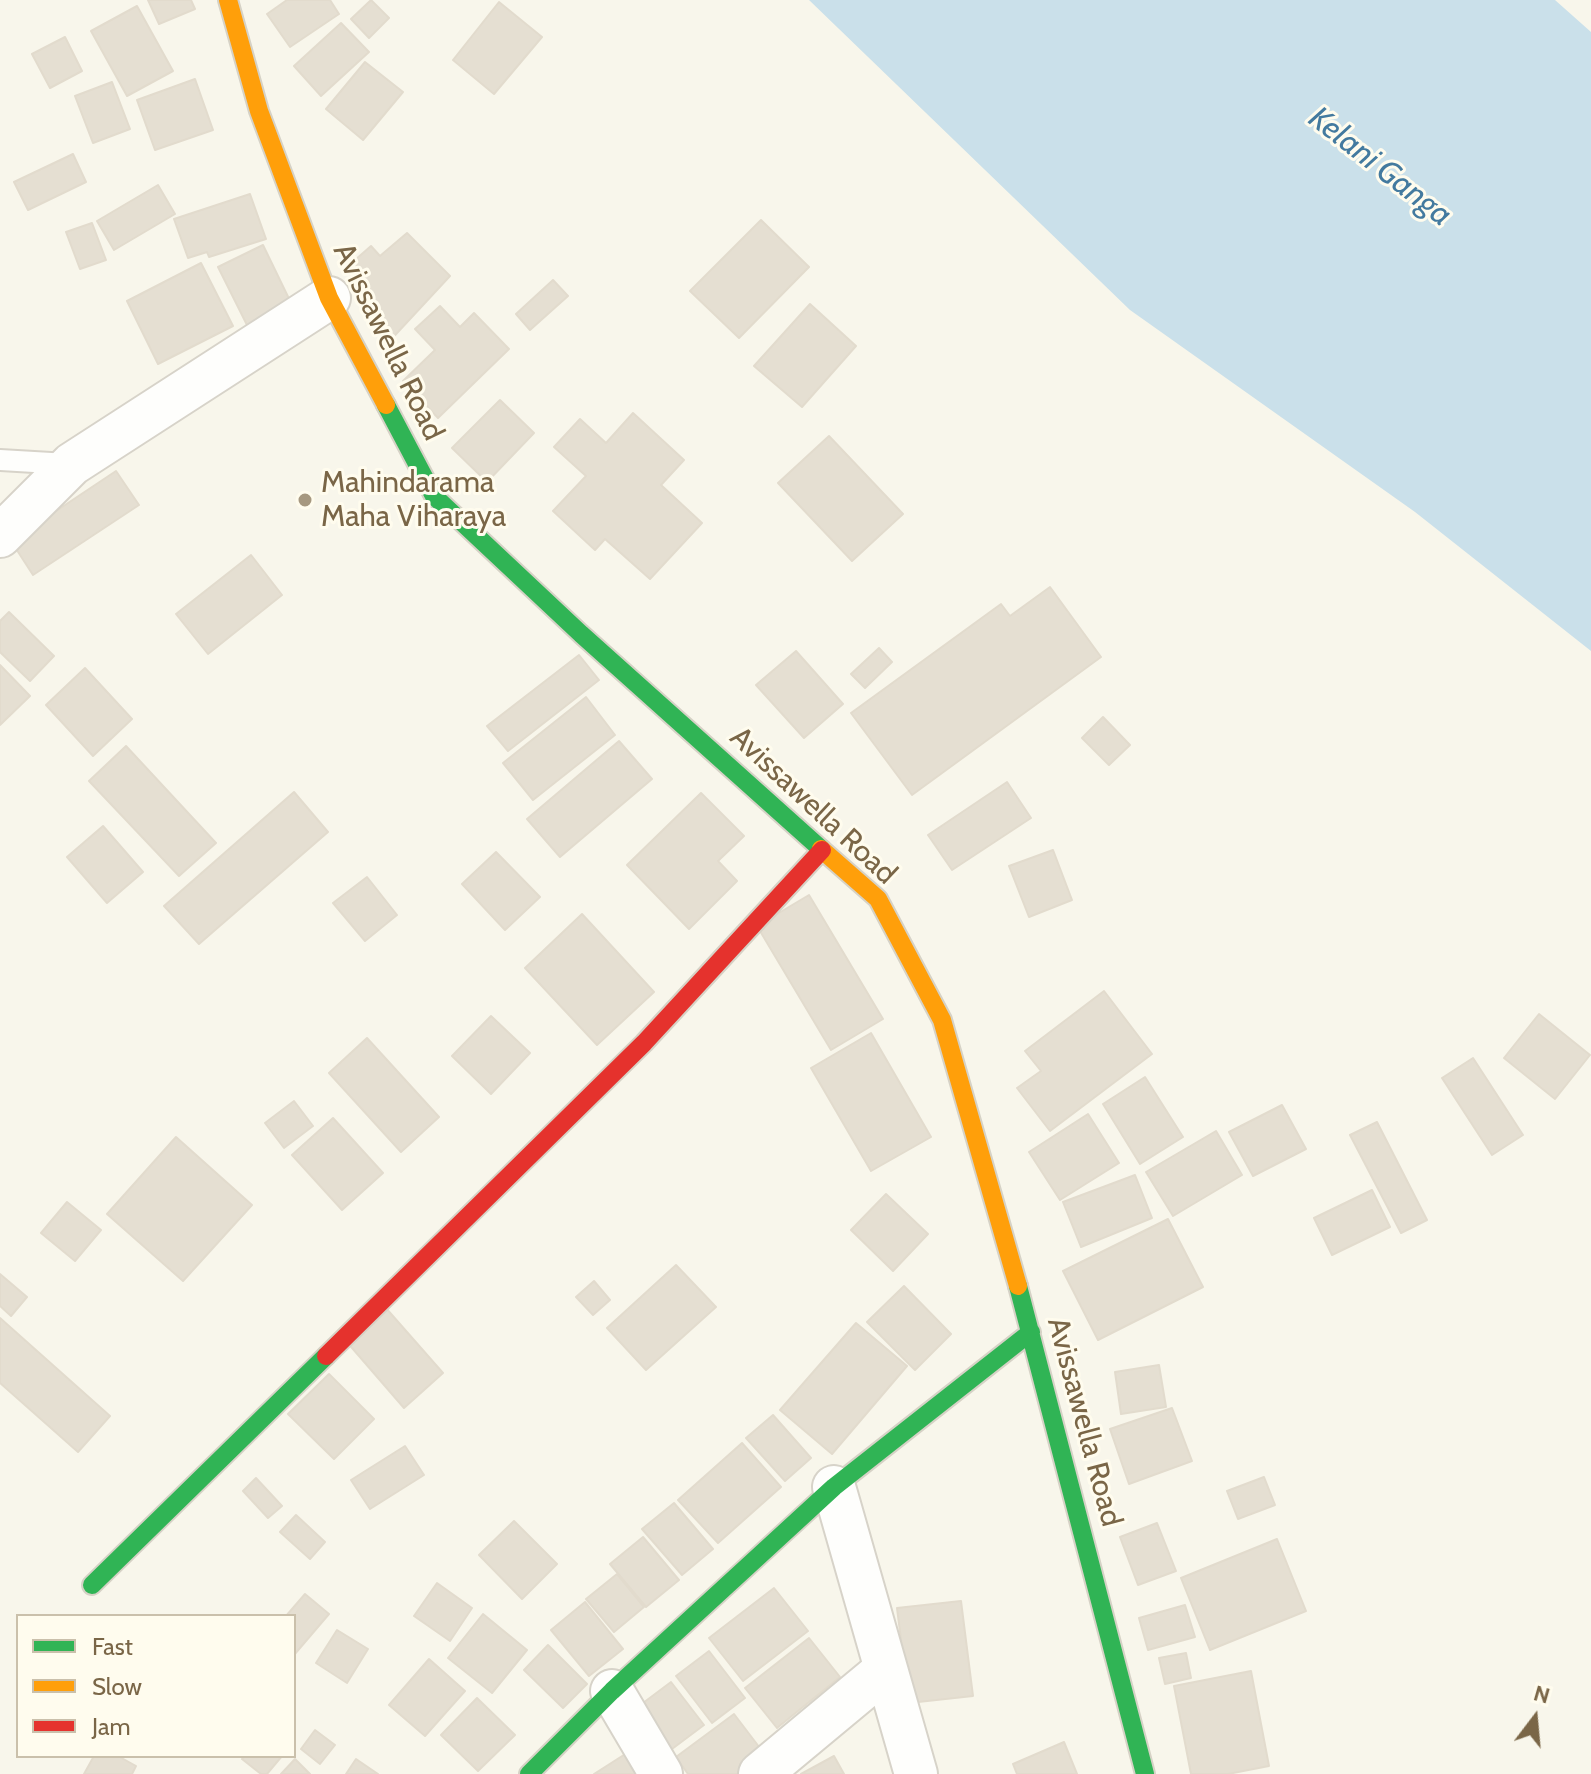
<!DOCTYPE html>
<style>
body{margin:0}
#map{position:relative;width:1591px;height:1774px;overflow:hidden;background:#f8f6eb;font-family:Cabin,sans-serif}
canvas{display:block}
.legend{position:absolute;left:16px;top:1614px;width:280px;height:144px;box-sizing:border-box;background:#fffcee;border:2px solid #cac0ab;margin:0;padding:10px 14px;list-style:none;font-size:24px;color:#7a6647}
.legend li{display:flex;align-items:center;gap:16px;height:40px}
.legend b{width:40px;border:2px solid #cac0ab}
.north{position:absolute;left:1495px;top:1678px;width:80px;height:80px;-webkit-text-stroke:6px #fffcee;paint-order:stroke;rotate:16deg;font-size:22px;font-weight:700;line-height:32px;text-align:center;color:#7a6647}
.north::after{content:'';display:block;margin:auto;width:28px;height:36px;background:#7a6647;clip-path:polygon(50% 0,100% 100%,50% 72%,0 100%)}
</style>
<div id="map">
<canvas width="1591" height="1774"></canvas>
<ul class="legend">
<li><b style="height:10px;background:#30b455"></b>Fast</li>
<li><b style="height:10px;background:#ff9f0a"></b>Slow</li>
<li><b style="height:10px;background:#e5322d"></b>Jam</li>
</ul>
<div class="north">N</div>
</div>
<script>
const ctx = document.querySelector('canvas').getContext('2d');
ctx.lineJoin = 'round';
function fillPath(path, color) { ctx.fillStyle = color; ctx.fill(path, 'evenodd'); }
function stroke(path, color, width, dash) { ctx.strokeStyle = color; ctx.lineWidth = width; ctx.lineCap = dash ? 'butt' : 'round'; ctx.setLineDash(dash || []); ctx.stroke(path); }
function label(font, color, halo, rows, align = 'center') {
  ctx.font = font + ' Cabin,sans-serif'; ctx.lineWidth = 6; ctx.setLineDash([]); ctx.textBaseline = 'middle'; ctx.strokeStyle = halo; ctx.fillStyle = color; for (const [text, x, y, turn = 0] of rows) {
    ctx.save(); ctx.translate(x, y); ctx.rotate((+turn || 0) * Math.PI / 180); ctx.textAlign = isNaN(turn) ? turn : align; if (halo) ctx.strokeText(text, 0, 0); ctx.fillText(text, 0, 0); ctx.restore();
  }
}
const water = new Path2D(`
 M809 0H1555L1591 32V651L1415 512 1130 310Z`);
const building = new Path2D(`
 M148 0H191L195 9 159 24Z
 M287 0H330L339 14 290 47 267 14Z
 M371 0 389 18 369 38 351 19Z
 M499 2 542 37 494 94 453 60Z
 M137 6 173 71 127 96 91 31Z
 M341 23 369 52 321 96 294 66Z
 M65 37 82 71 50 88 32 54Z
 M365 62 403 92 363 140 326 109Z
 M195 79 213 130 155 150 137 100Z
 M112 82 130 129 93 143 75 96Z
 M73 154 86 182 28 210 14 182Z
 M158 185 175 214 114 250 97 221Z
 M250 194 266 239 209 257 207 252 188 258 174 219Z
 M761 220 809 267 739 338 690 291Z
 M92 223 106 260 80 269 66 232Z
 M407 233 450 276 385 346 347 267 371 246 380 256Z
 M263 245 293 307 249 329 218 267Z
 M201 263 233 326 158 364 127 301Z
 M553 280 568 296 530 330 516 314Z
 M810 304 856 346 802 407 754 366Z
 M440 306 460 327 474 313 509 349 438 418 403 381 435 350 415 329Z
 M500 400 534 433 487 482 452 448Z
 M633 413 684 460 661 485 702 523 650 579 605 539 595 550 553 511 586 476 554 447 580 419 606 443Z
 M829 436 903 514 852 561 778 483Z
 M116 471 139 505 33 575 11 541Z
 M251 555 282 595 208 654 176 614Z
 M1050 587 1101 657 912 795 851 713 1001 604 1010 616Z
 M9 612 54 656 30 681 0 652V621Z
 M879 648 892 662 865 688 851 674Z
 M796 651 843 704 804 738 756 685Z
 M579 655 599 680 508 751 487 726Z
 M0 665 30 696 0 725Z
 M85 668 132 719 93 756 46 705Z
 M586 697 615 735 533 800 503 763Z
 M1103 717 1130 745 1109 765 1082 738Z
 M619 741 652 779 560 857 527 819Z
 M126 746 216 843 179 876 89 781Z
 M1007 782 1031 818 952 870 928 835Z
 M294 792 328 832 199 944 164 906Z
 M701 793 744 836 718 861 737 881 689 929 627 865Z
 M103 826 143 872 107 903 67 857Z
 M1053 850 1072 900 1029 917 1009 866Z
 M496 852 540 897 505 930 462 884Z
 M367 877 397 915 365 941 333 903Z
 M809 895 883 1019 831 1050 757 926Z
 M582 914 654 992 597 1045 525 968Z
 M1104 991 1152 1054 1050 1131 1017 1088 1041 1071 1025 1051Z
 M1539 1014 1590 1055 1555 1099 1504 1058Z
 M491 1016 530 1053 491 1094 452 1056Z
 M871 1033 931 1137 871 1171 811 1068Z
 M367 1038 439 1117 401 1152 329 1073Z
 M1473 1058 1523 1135 1492 1155 1442 1078Z
 M1145 1077 1183 1137 1140 1164 1103 1104Z
 M294 1101 313 1126 284 1148 265 1123Z
 M1282 1105 1306 1149 1253 1176 1229 1132Z
 M1088 1114 1119 1163 1060 1200 1029 1152Z
 M333 1118 383 1173 342 1210 292 1155Z
 M1377 1122 1427 1220 1401 1233 1350 1135Z
 M1216 1131 1242 1175 1173 1216 1146 1172Z
 M176 1137 252 1205 183 1281 107 1214Z
 M1135 1175 1152 1218 1081 1247 1063 1202Z
 M1372 1190 1390 1227 1332 1255 1314 1218Z
 M886 1194 928 1234 893 1271 851 1230Z
 M67 1202 101 1230 75 1261 41 1233Z
 M1168 1219 1203 1287 1098 1340 1063 1271Z
 M676 1265 716 1307 646 1370 607 1328Z
 M0 1274 27 1297 11 1316 0 1306Z
 M594 1281 610 1300 593 1315 576 1297Z
 M904 1286 951 1334 915 1370 867 1322Z
 M385 1307 443 1373 404 1408 346 1341Z
 M0 1318 110 1416 78 1452 0 1383Z
 M856 1323 907 1366 832 1454 780 1410Z
 M1159 1365 1166 1407 1121 1414 1115 1372Z
 M329 1374 374 1419 334 1459 288 1414Z
 M1172 1408 1192 1461 1129 1484 1110 1429Z
 M773 1415 811 1458 785 1481 746 1438Z
 M742 1443 781 1487 718 1543 678 1500Z
 M405 1446 424 1475 370 1509 351 1480Z
 M1264 1477 1275 1505 1238 1519 1227 1491Z
 M256 1478 282 1506 268 1518 243 1491Z
 M674 1503 713 1549 682 1575 642 1529Z
 M296 1515 325 1542 310 1559 280 1532Z
 M514 1521 557 1564 522 1599 479 1555Z
 M1157 1523 1176 1571 1138 1585 1120 1537Z
 M643 1537 679 1580 646 1607 610 1564Z
 M1277 1539 1306 1611 1210 1650 1181 1578Z
 M617 1574 644 1607 614 1632 586 1599Z
 M437 1583 472 1608 450 1641 414 1616Z
 M774 1588 808 1631 743 1681 709 1638Z
 M305 1594 329 1614 294 1655V1616H286Z
 M961 1601 973 1696 909 1703 897 1608Z
 M585 1602 623 1649 589 1676 551 1630Z
 M1185 1605 1195 1637 1148 1650 1139 1618Z
 M483 1614 527 1650 492 1693 448 1658Z
 M337 1630 368 1649 347 1683 316 1663Z
 M809 1638 840 1677 777 1728 745 1688Z
 M548 1645 587 1684 563 1708 524 1670Z
 M709 1651 745 1698 712 1723 676 1676Z
 M1186 1653 1191 1678 1165 1684 1159 1658Z
 M429 1659 465 1691 425 1736 389 1705Z
 M1251 1671 1269 1766 1228 1774H1191L1174 1686Z
 M671 1682 704 1725 672 1749 639 1706Z
 M477 1698 515 1735 478 1771 441 1735Z
 M734 1714 766 1756 742 1774H688L676 1757Z
 M315 1730 335 1745 320 1764 301 1749Z
 M1064 1742 1077 1774H1017L1013 1764Z
 M630 1751 645 1774H594Z
 M94 1756H118L136 1766 132 1774H84Z
 M245 1756H282L267 1774H261L242 1759Z
 M834 1756 844 1774H801Z
 M295 1759 310 1774H281Z
 M356 1759 378 1774H346Z`);
const lane = new Path2D(`
 M0 460 68 464`);
const street = new Path2D(`
 M0 536 72 464 329 298
 M834 1487 916 1774
 M612 1691 661 1774
 M760 1774 885 1670`);
const fast = new Path2D(`
 M386 405 434 496 581 634 821 849
 M1018 1286 1145 1774
 M92 1585 326 1356
 M529 1774 612 1691 834 1487 1031 1332`);
const slow = new Path2D(`
 M228 0 259 111 329 298 386 405
 M821 849 878 899 942 1020 1018 1286`);
const jam = new Path2D(`
 M326 1356 644 1043 822 850`);
const markers = [
 [305,500,8,"#a69880"]
];
const streetNames = [
 ["Avissawella Road",388,342,64],
 ["Avissawella Road",813,806,43],
 ["Avissawella Road",1084,1422,75]
];
const poiNames = [
 ["Mahindarama",321,483],
 ["Maha Viharaya",321,517]
];
const waterNames = [
 ["Kelani Ganga",1380,167,38]
];
fillPath(water, '#cae0ea');
fillPath(building, '#e5dfd2');
stroke(building, '#e2dbcd', 2);
stroke(lane, '#d7d3c9', 24);
stroke(street, '#d7d3c9', 46);
stroke(fast, '#d6d2c6', 22);
stroke(slow, '#d6d2c6', 22);
stroke(jam, '#d6d2c6', 22);
stroke(lane, '#fefefc', 20);
stroke(street, '#fefefc', 42);
stroke(fast, '#30b455', 18);
stroke(slow, '#ff9f0a', 18);
stroke(jam, '#e5322d', 18);
for (const [x, y, r, color] of markers) { const dot = new Path2D(); dot.arc(x, y, r, 0, 2 * Math.PI); ctx.fillStyle = color; ctx.fill(dot); stroke(dot, '#fffcee', 3); }
label('30px', '#7a6647', '#fffcee', streetNames);
label('30px', '#7a6647', '#fffcee', poiNames, 'left');
label('italic 32px', '#437a9f', '#fffcee', waterNames);
</script>
